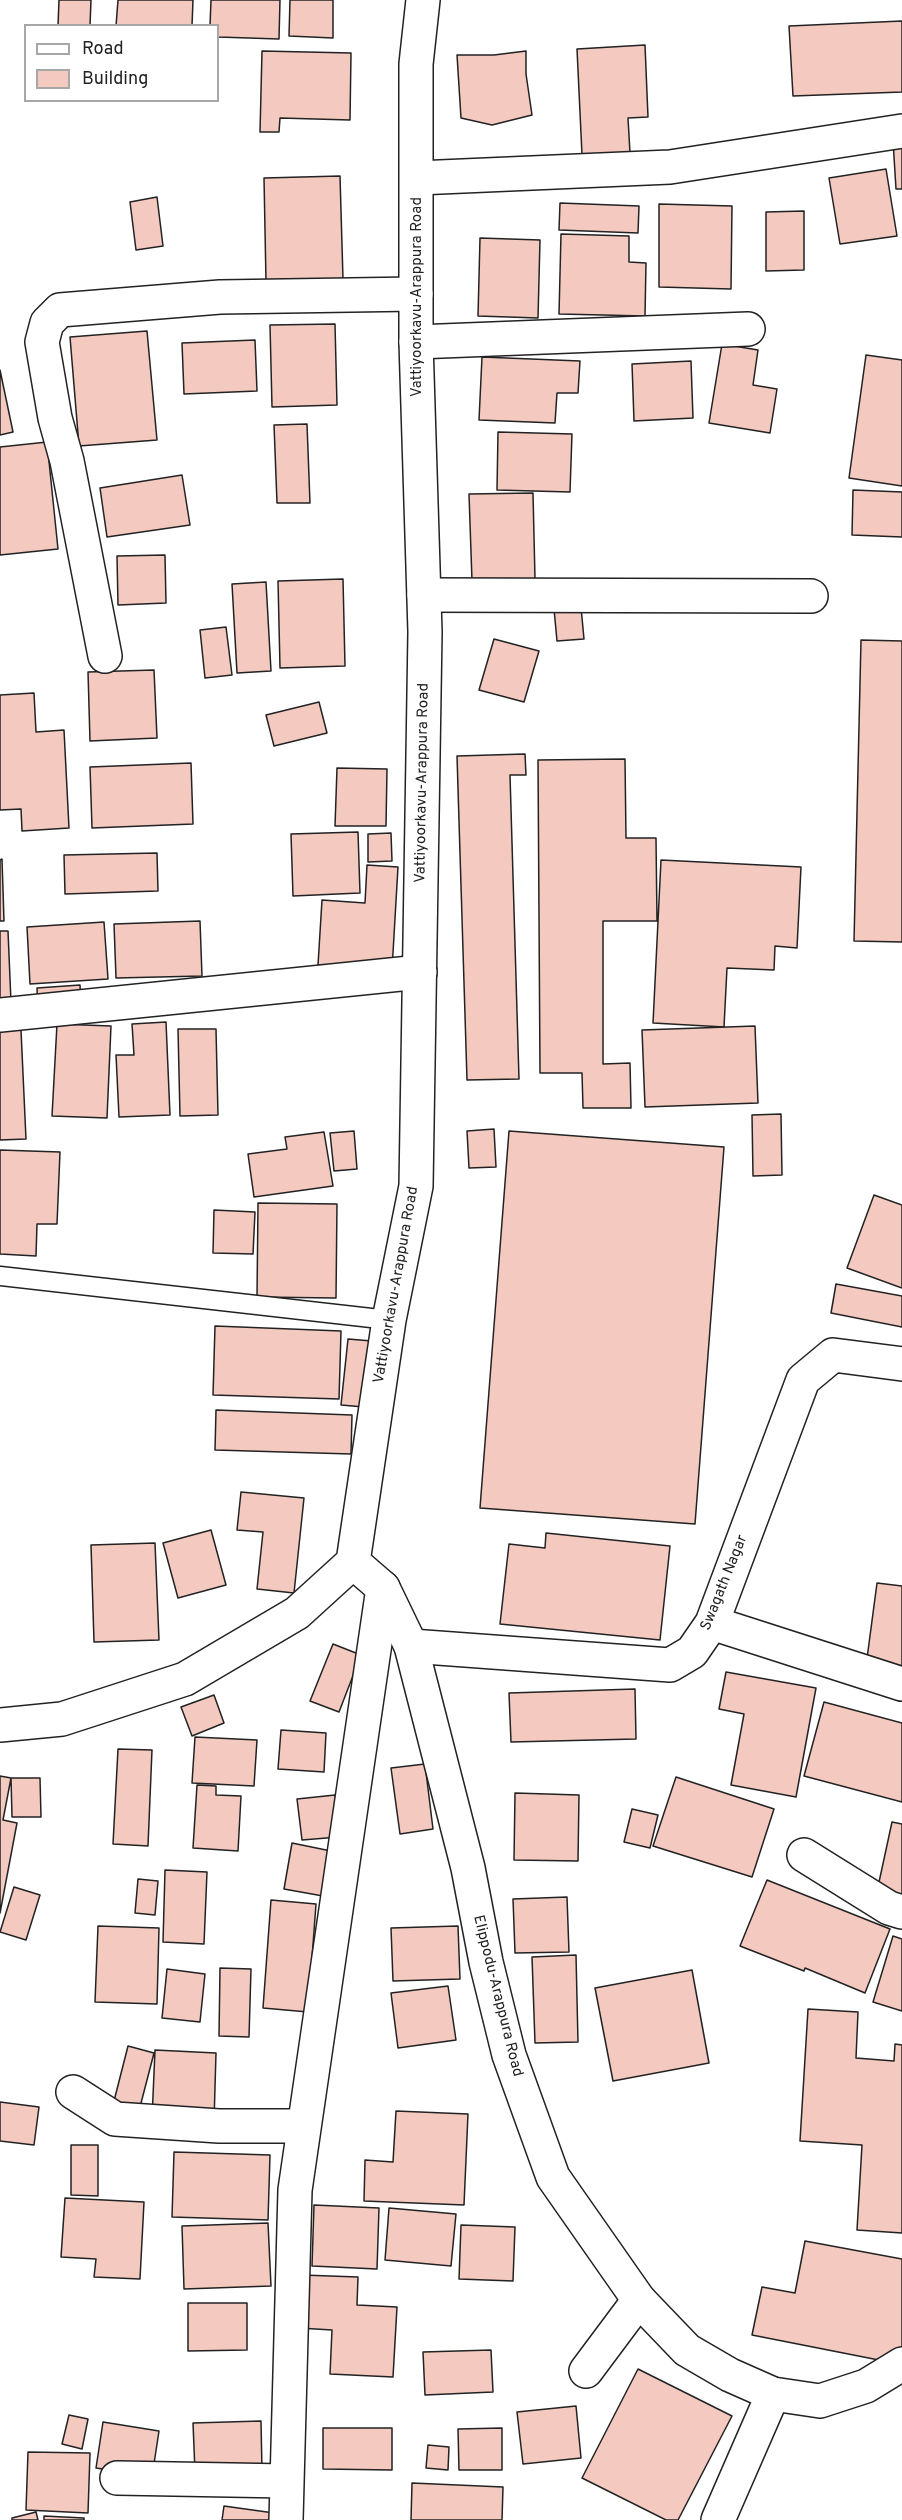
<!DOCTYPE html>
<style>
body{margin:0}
#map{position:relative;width:902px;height:2520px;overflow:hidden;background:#fff;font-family:Overpass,sans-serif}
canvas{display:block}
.legend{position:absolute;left:24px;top:24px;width:195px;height:78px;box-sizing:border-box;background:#fff;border:2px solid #a7a7a7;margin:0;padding:8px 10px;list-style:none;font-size:18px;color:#222}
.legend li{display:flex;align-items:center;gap:12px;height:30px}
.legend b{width:30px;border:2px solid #a7a7a7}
</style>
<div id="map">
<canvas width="902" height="2520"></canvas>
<ul class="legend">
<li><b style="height:8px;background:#fff"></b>Road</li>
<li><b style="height:16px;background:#f3c9c0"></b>Building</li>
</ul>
</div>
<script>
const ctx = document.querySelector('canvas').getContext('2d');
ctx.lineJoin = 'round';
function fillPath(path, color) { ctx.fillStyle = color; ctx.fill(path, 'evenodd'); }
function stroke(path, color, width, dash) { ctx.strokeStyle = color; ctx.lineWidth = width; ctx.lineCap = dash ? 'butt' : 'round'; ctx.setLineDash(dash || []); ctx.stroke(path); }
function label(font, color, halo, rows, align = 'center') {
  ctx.font = font + ' Overpass,sans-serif'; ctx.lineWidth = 4.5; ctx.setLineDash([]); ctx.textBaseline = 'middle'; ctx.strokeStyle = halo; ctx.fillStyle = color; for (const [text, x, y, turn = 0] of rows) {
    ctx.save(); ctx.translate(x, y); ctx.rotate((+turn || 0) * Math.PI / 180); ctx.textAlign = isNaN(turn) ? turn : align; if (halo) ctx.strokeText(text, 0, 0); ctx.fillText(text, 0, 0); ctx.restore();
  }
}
const building = new Path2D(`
 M59 0H91L90 26H58Z
 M118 0H193L192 26H116Z
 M211 0H280L279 39 218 37V26H210Z
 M290 0H333V38L289 36Z
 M902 21V92L793 96 789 26Z
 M645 45 648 117 628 118 630 153 582 155 577 49Z
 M262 51 351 53 350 120 280 118 279 132H260Z
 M526 51V74L532 115 492 125 461 118 457 55H494Z
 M893 141H902V189H896Z
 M886 169 897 236 840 244 829 178Z
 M340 176 343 279 266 282 264 178Z
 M157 197 163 246 136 250 130 202Z
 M560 203 639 206 638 233 559 230Z
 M659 204 732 206 731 289 659 287Z
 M804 211V270L766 271V212Z
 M561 234 629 236V262L646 263 645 316 559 314Z
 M480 238 540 240 538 318 478 316Z
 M335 324 337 405 272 407 270 325Z
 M147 331 157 440 79 446 70 337Z
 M255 340 257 391 184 394 182 343Z
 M722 344 758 350 753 385 777 389 770 433 709 423Z
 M866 355 902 360V486L849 478Z
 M482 357 580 361 578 393H557L555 423 479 420Z
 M691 361 693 418 634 421 632 364Z
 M0 370 13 432 0 435Z
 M307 424 310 503H277L274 425Z
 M498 432 572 434 570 492 497 490Z
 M47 442 58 549 0 555V447Z
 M182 475 190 525 107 537 100 488Z
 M853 490 902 492V537L852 535Z
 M533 493 535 579 472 581 469 494Z
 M165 555 166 603 118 605 117 556Z
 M343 579 345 666 280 668 278 581Z
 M266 582 271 671 237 673 232 584Z
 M581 607 584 639 557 641 554 609Z
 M226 627 232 675 205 678 200 630Z
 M494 639 539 651 524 702 479 690Z
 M861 640 902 641V942L854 941Z
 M154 670 157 738 90 741 88 672Z
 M34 693 36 732 64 730 69 828 22 831 21 809 0 810V695Z
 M319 702 327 733 274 746 266 715Z
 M525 754 526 775H510L519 1079 467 1080 457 756Z
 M625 759 626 838H656L657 921H603V1064L630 1063 631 1108H583L582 1073H540L538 760Z
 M191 763 193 824 92 828 90 767Z
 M337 768 387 769 386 826H335Z
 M358 832 360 893 293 896 291 834Z
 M391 833 392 861 368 862V834Z
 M157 853 158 891 65 894 64 855Z
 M2 859 4 921H0V860Z
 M661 860 801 867 797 948 775 946 774 970 727 968 724 1027 653 1023Z
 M367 865 398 867 392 970 318 965 322 900 365 903Z
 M200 921 202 976 116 978 114 924Z
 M104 922 108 979 30 984 27 927Z
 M0 931H8L11 1002 0 1003Z
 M80 985 81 1006 38 1009 37 988Z
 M166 1022 170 1115 119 1117 116 1055H134L132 1024Z
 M57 1024 111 1026 107 1118 52 1116Z
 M755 1026 758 1103 645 1107 642 1030Z
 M178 1029H216L218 1115 180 1116Z
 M21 1030 26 1139 0 1140V1031Z
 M781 1114 782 1175 753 1176 752 1115Z
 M494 1129 496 1167 469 1168 467 1131Z
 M354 1131 357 1169 334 1171 330 1133Z
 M509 1131 724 1147 695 1524 480 1508Z
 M324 1132 333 1186 254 1197 248 1154 287 1149 285 1137Z
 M0 1150 60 1152 57 1224H37L36 1256 0 1254Z
 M874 1195 902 1205V1288L847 1268Z
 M258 1203 337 1204 336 1298 257 1297Z
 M214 1210 255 1212 253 1254 213 1253Z
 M836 1284 902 1296V1327L831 1313Z
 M215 1326 341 1331 339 1399 213 1395Z
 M348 1339 372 1341 364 1407 341 1405Z
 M216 1410 352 1415 351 1454 215 1450Z
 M241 1492 304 1498 294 1593 257 1589 263 1532 237 1530Z
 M211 1530 226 1585 178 1598 163 1543Z
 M546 1533 670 1546 660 1640 500 1624 509 1544 545 1548Z
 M155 1543 159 1640 94 1642 91 1545Z
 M877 1583 902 1586V1669L866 1666Z
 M333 1644 361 1655 339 1712 310 1701Z
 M726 1672 816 1688 796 1797 731 1785 744 1714 719 1709Z
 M635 1689 636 1739 511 1742 509 1693Z
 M214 1695 224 1723 192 1736 181 1707Z
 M824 1702 902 1723V1802L804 1776Z
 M281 1730 326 1733 324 1772 278 1769Z
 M195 1737 257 1740 254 1786 192 1783Z
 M118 1749 152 1750 148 1846 113 1844Z
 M425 1764 433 1829 400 1834 391 1768Z
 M0 1776 11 1778 3 1820 17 1823 0 1913Z
 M676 1777 774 1809 752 1877 653 1846Z
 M11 1778H40L41 1817H12Z
 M197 1785 216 1786V1795L241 1796 238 1851 193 1848Z
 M515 1793 579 1795 578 1861 514 1860Z
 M335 1795 339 1837 302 1840 297 1799Z
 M632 1809 658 1815 650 1848 624 1842Z
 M892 1822 902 1824V1901L876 1896Z
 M292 1843 331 1851 323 1896 284 1889Z
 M165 1870 207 1872 204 1944 163 1942Z
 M138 1879 158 1881 155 1915 135 1913Z
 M767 1880 890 1929 865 1993 805 1968 804 1971 740 1946Z
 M14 1887 40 1895 26 1940 0 1932Z
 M567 1897 569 1952 515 1953 513 1899Z
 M271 1900 316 1904 308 2012 263 2008Z
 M98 1926 159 1928 157 2004 95 2002Z
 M458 1926 460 1979 393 1981 391 1928Z
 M893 1936 902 1939V2011L873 2002Z
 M576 1955 578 2042 535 2043 532 1957Z
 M220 1968 251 1969 249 2037 219 2036Z
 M167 1969 205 1974 200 2022 162 2018Z
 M692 1970 709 2063 613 2081 595 1988Z
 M448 1986 456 2040 398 2048 391 1993Z
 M808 2009 858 2012 856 2058 894 2061 895 2044 902 2045V2233L857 2230 862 2145 800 2141Z
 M128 2046 154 2053 140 2107 114 2101Z
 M155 2050 216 2053 214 2122 152 2119Z
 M0 2102 39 2107 34 2145 0 2141Z
 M396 2111 468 2114 464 2205 364 2201 365 2160 393 2162Z
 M71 2145H98V2196L71 2195Z
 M174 2152 270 2155 268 2220 172 2217Z
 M65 2198 144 2202 140 2279 94 2277 96 2259 61 2257Z
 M314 2205 379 2208 377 2269 312 2266Z
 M389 2208 456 2214 451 2266 385 2260Z
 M268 2223 271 2286 184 2289 182 2226Z
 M461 2225 515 2227 513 2281 459 2279Z
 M805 2241 902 2259V2348L899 2364 752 2335 762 2287 795 2293Z
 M302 2275 358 2277 357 2305 397 2307 393 2377 330 2374 332 2330 299 2328Z
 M188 2303H247V2350L188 2351Z
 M491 2350 493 2392 425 2395 423 2352Z
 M638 2369 732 2416 678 2520H666L582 2478Z
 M576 2406 581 2458 523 2464 517 2412Z
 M69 2415 88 2419 82 2449 62 2444Z
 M261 2421 262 2471 195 2472 193 2423Z
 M103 2422 159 2431 152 2477 96 2468Z
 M323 2428H392V2470L323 2469Z
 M502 2428V2470H459L458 2429Z
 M428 2445 449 2447 448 2470 426 2468Z
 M28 2452 90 2453 88 2513 26 2510Z
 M412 2483 503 2487 502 2520H411Z
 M224 2506 274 2513 273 2520H222Z
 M36 2512 38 2520H12V2518Z
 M44 2516 84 2518V2520H44Z`);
const service = new Path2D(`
 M0 1276 389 1320`);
const minor = new Path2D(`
 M417 178 670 167 902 131
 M416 342 748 329
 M424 595 811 596
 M105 656 67 461 55 418 42 342 47 323 60 310 220 297 416 294
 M0 1015 420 972
 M712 1623 902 1684
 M411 1646 670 1665 692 1652 712 1623 803 1380 833 1355 902 1364
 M804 1855 889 1908 902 1912
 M73 2092 115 2119 219 2126H304
 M586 2371 639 2300
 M117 2478 287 2481
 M286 2520 295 2190 383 1588
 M718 2520 773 2394`);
const tertiary = new Path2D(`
 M353 1562 389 1320 416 1186 425 632 416 342V64L423 0
 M353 1562 383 1588 411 1646 468 1868 486 1962 509 2055 553 2177 639 2300 687 2350 730 2375 773 2394 820 2401 866 2386 902 2364
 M0 1725 62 1719 185 1679 297 1613 353 1562`);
const streetNames = [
 ["Vattiyoorkavu-Arappura Road",418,297,-90],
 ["Vattiyoorkavu-Arappura Road",423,783,-89],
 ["Vattiyoorkavu-Arappura Road",397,1285,-80],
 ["Swagath Nagar",725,1583,-68],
 ["Elippodu-Arappura Road",497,1996,76]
];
fillPath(building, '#f3c9c0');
stroke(building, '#222', 1.5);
stroke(service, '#222', 21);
stroke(minor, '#222', 36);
stroke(tertiary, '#222', 36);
stroke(service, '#fff', 18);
stroke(minor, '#fff', 33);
stroke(tertiary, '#fff', 33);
label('15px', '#222', '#fff', streetNames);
</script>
